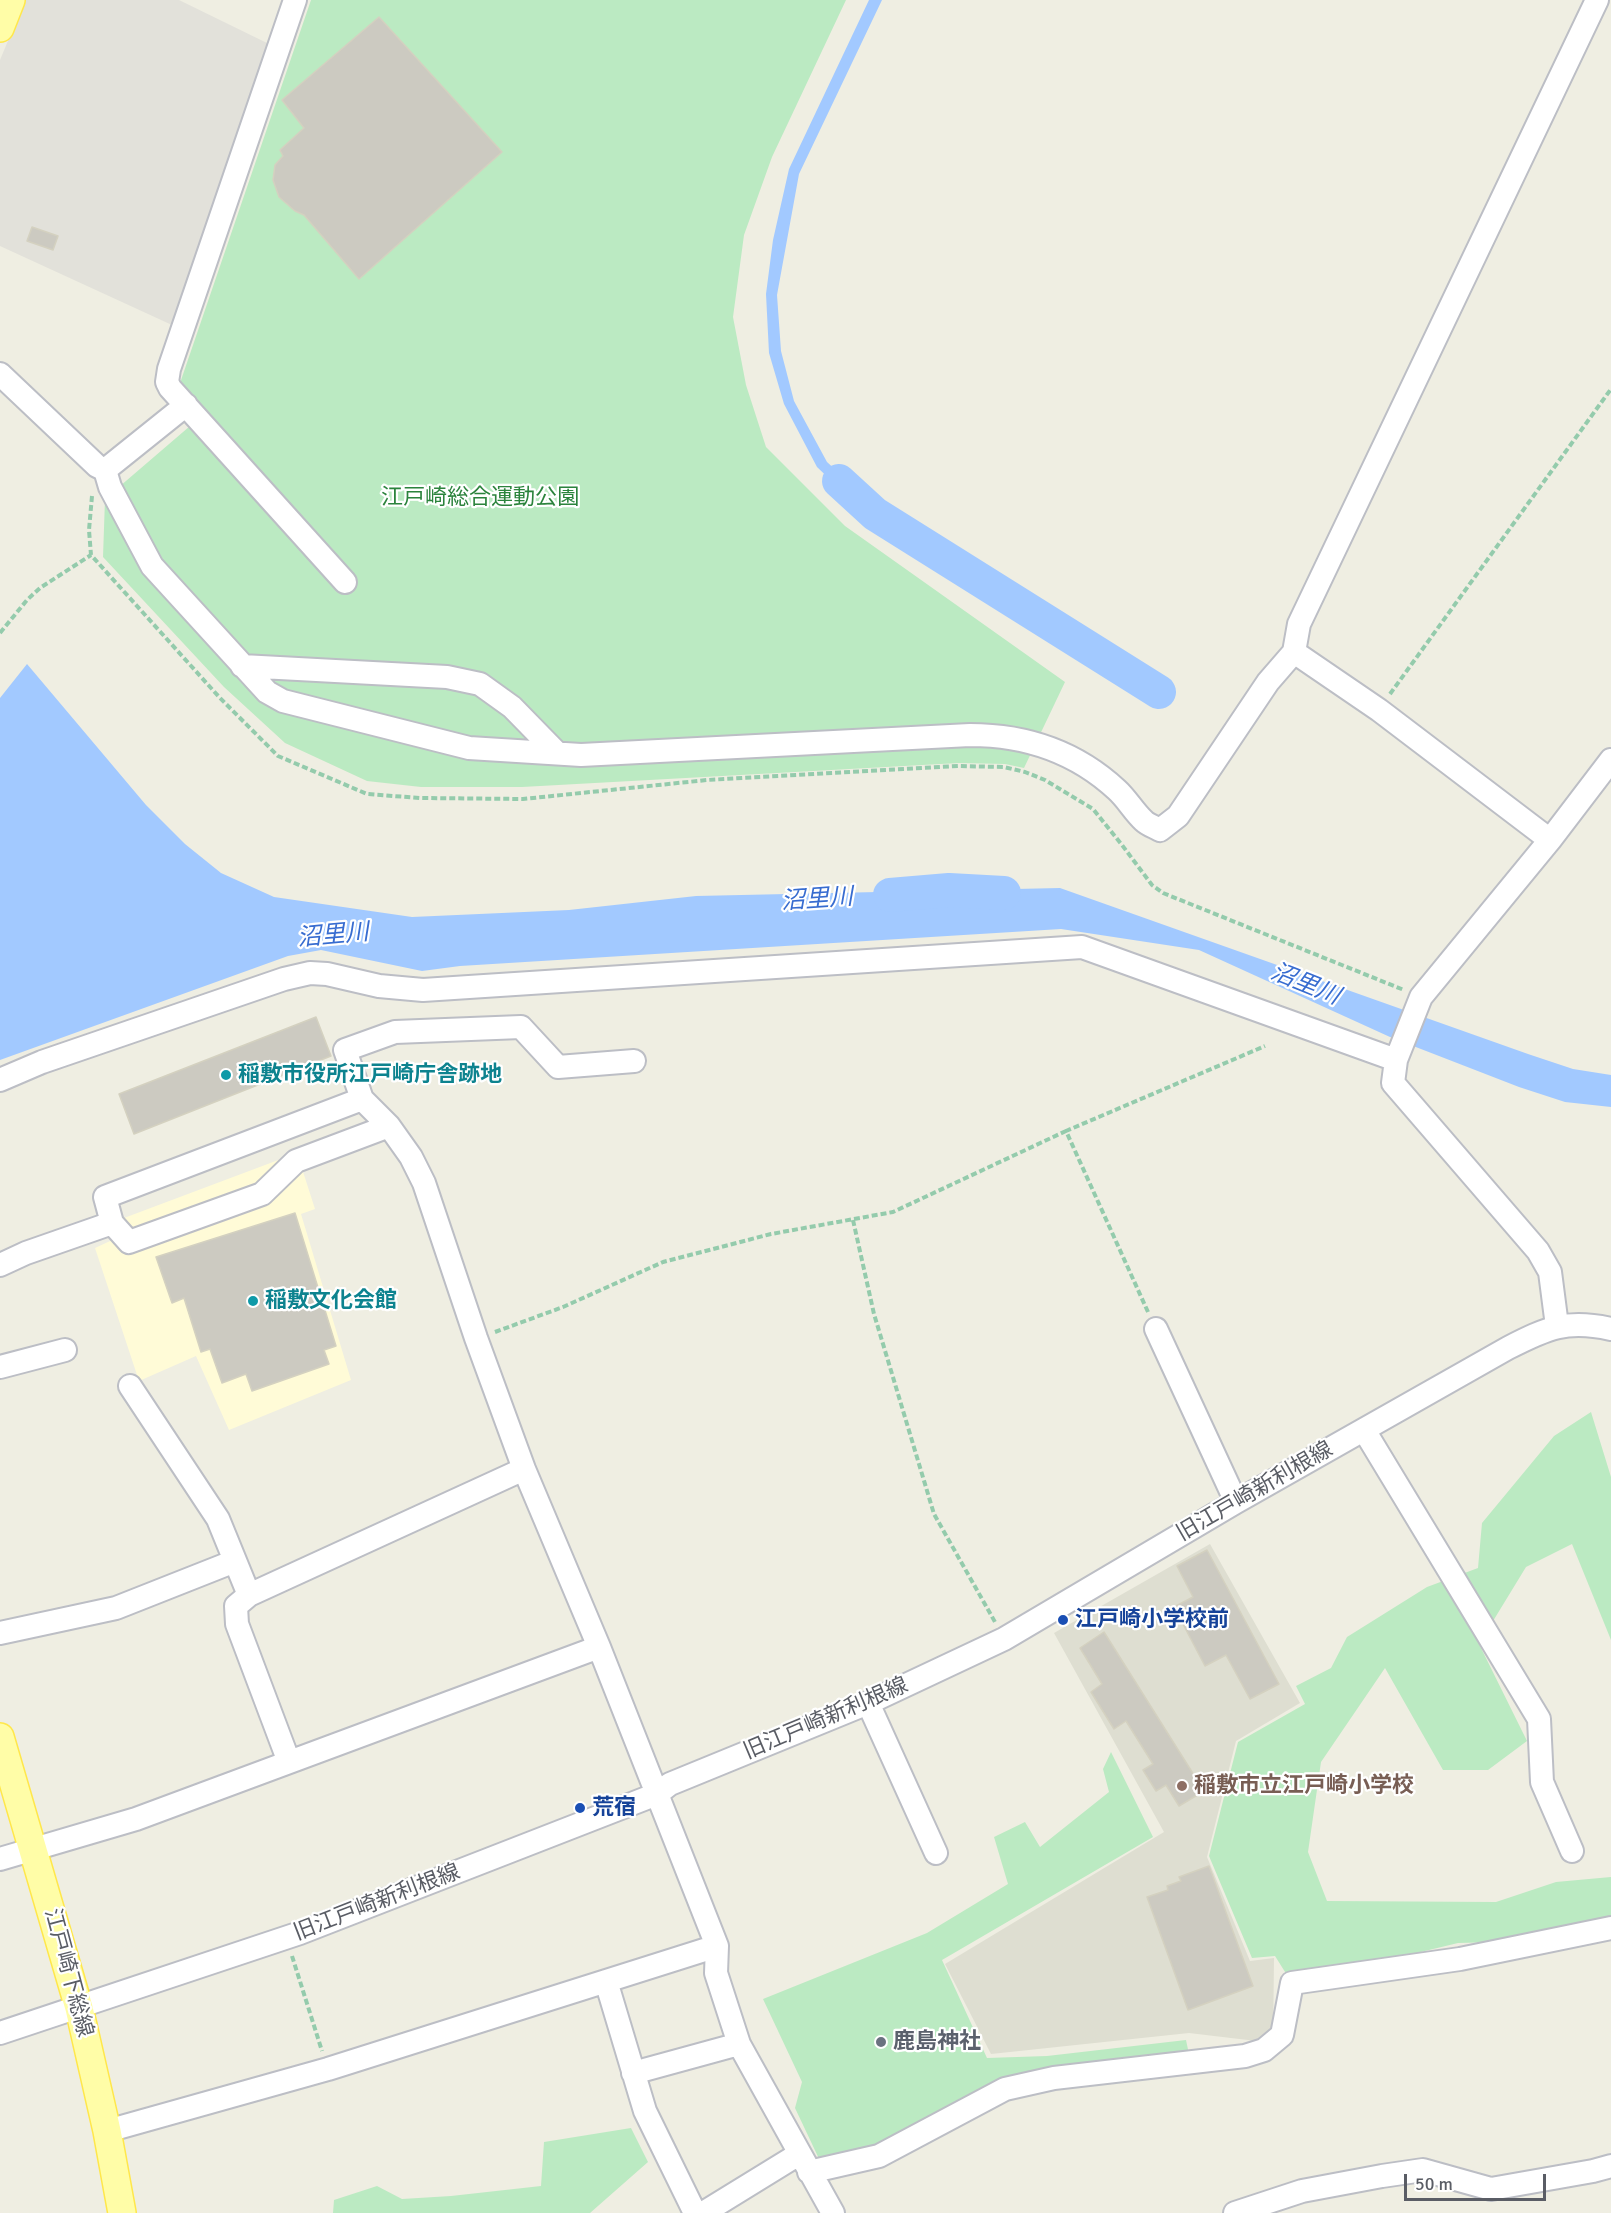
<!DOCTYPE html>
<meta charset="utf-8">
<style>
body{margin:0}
#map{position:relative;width:1611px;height:2213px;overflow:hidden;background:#efeee2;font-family:Signika,sans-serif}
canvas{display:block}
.scale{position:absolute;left:1404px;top:2174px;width:142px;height:27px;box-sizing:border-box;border:3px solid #5a5d65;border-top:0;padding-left:8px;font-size:18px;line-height:21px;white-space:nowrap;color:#5a5d65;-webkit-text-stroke:4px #fff;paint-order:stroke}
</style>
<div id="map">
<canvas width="1611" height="2213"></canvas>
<div class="scale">50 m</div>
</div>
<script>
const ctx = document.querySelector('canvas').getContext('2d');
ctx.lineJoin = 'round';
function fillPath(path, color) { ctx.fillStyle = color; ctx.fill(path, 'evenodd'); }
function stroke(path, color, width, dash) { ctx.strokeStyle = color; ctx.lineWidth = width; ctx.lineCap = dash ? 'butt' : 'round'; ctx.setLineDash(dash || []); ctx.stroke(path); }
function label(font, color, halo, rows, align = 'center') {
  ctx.font = font + ' Signika,"Noto Sans JP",sans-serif'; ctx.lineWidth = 4.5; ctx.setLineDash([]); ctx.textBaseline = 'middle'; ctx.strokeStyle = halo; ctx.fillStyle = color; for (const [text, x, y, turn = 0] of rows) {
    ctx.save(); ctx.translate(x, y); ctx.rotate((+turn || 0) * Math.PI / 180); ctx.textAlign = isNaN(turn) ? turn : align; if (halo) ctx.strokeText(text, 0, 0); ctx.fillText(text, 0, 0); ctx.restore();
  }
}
const commercial = new Path2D(`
 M297 1153 315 1209 301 1214 351 1380 229 1430 196 1356 139 1381 95 1248 121 1236 116 1221Z`);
const industrial = new Path2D(`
 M25 0H179L269 44 172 325 0 246V60Z`);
const education = new Path2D(`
 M1210 1544 1300 1703 1236 1741 1207 1857 1250 1961 1274 1958 1273 2043 1189 2033 991 2054 945 1964 1164 1832 1054 1633Z`);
const green = new Path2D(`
 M311 0H846L772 157 744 235 733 317 746 385 766 447 845 526 1065 682 1024 768 1005 764 959 763 522 787H421L367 781 285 743 224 687 103 557 105 499 204 414 179 386Z
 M1591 1412 1611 1477V1640L1572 1544 1526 1567 1479 1644 1527 1741 1488 1770H1443L1385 1668 1321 1762 1308 1852 1327 1901 1496 1902 1556 1882 1611 1877V1939L1458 1943 1292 1983 1275 1956 1252 1958 1209 1856 1238 1742 1305 1704 1296 1686 1331 1668 1347 1637 1427 1587 1478 1568 1482 1523 1554 1436Z
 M1111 1752 1153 1837 942 1960 987 2058 1047 2056 1186 2040 1190 2059 1037 2080 872 2151 821 2163 795 2108 802 2082 763 1999 927 1933 1008 1884 994 1837 1025 1822 1040 1847 1109 1792 1103 1769Z
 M631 2128 648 2162 590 2213H333L334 2200 377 2186 402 2199 451 2196 541 2186 544 2142Z`);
const water = new Path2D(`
 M869 0H882L799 174 777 295 781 351 794 401 827 462 879 510 869 517 817 467 784 404 769 353 766 294 773 240 789 169Z
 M27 664 146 805 185 844 221 873 274 897 412 917 569 910 696 896 1060 888 1528 1054 1573 1069 1611 1075V1107L1565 1102 1519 1087 1390 1037 1199 950 1061 929 460 966 422 971 321 950 288 956 0 1060V698Z`);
const river = new Path2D(`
 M839 481 875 514 1159 692
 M890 895 949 890 1004 893`);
const building = new Path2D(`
 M379 17 502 152 359 279 304 215 295 211 279 197 273 180 275 165 283 156 280 150 304 128 282 100Z
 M32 227 58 236 53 250 27 241Z
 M316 1017 331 1056 134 1134 119 1094Z
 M295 1213 336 1346 324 1350 329 1364 252 1391 246 1374 222 1383 210 1349 201 1352 184 1298 172 1303 156 1257Z
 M1207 1550 1279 1684 1250 1699 1226 1655 1205 1666 1174 1607 1193 1597 1177 1566Z
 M1104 1632 1204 1791 1179 1806 1166 1785 1156 1791 1143 1770 1153 1764 1126 1721 1114 1729 1091 1692 1102 1684 1080 1648Z
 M1209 1866 1253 1986 1188 2010 1147 1897 1168 1890 1167 1886 1181 1881 1179 1877Z`);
const path = new Path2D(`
 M92 496 89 530 91 555 220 698 278 756 367 794 420 798 523 799 707 780 958 766 1004 767 1025 772 1045 780 1093 809 1122 845 1152 885 1163 893 1404 990
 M0 633 27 600 40 588 91 555
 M1390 694 1611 389
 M853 1220 874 1314 934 1514 995 1622
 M1148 1312 1066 1131 1265 1046
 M495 1332 563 1307 663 1262 771 1234 893 1212 1066 1131
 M292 1956 322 2051`);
const minor = new Path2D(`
 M295 0 169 369 167 382 170 388 345 582
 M0 374 97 466 105 470 186 405
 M105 470 110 487 152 566 267 692 283 701 469 748 581 755 970 735C1026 735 1075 751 1117 790 1127 799 1134 812 1144 821 1148 825 1155 827 1160 830L1178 816 1268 682 1294 652 1299 624 1597 0
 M1294 652 1379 710 1550 840
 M242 666 447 677 480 684 512 707 557 753
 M0 1080 42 1062 284 979 310 973 327 974 379 986 423 990 1082 947 1396 1060
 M362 1099 345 1050 395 1032 521 1027 558 1067 634 1061
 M389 1126 296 1161 262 1194 129 1242 112 1223 105 1197 362 1099 389 1126 411 1157 424 1183 476 1338 524 1469 599 1647 717 1946 716 1973 739 2044 833 2213
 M0 1265 26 1253 112 1223
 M1557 1326 1550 1272 1538 1251 1393 1083 1396 1060 1421 997 1550 840 1611 760
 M1156 1329 1236 1502
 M0 1367 65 1350
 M130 1386 218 1519 249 1595
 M1364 1430 1539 1719 1542 1782 1572 1851
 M0 1633 116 1608 235 1561
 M868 1703 936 1853
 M289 1762 237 1624 236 1606 249 1595 524 1469
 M0 1859 136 1819 599 1647
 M606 1981 645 2111 695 2213
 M0 2033 300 1933 657 1794 670 1784 868 1703 1004 1639 1236 1502 1508 1348C1547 1328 1567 1319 1611 1329
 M633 2073 739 2044
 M107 2131 328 2069 717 1946
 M809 2172 879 2156 1005 2089 1054 2078 1245 2056 1264 2050 1282 2035 1292 1983 1460 1959 1611 1928
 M703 2213 799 2154
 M1235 2213 1302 2191 1382 2176 1423 2170 1491 2189 1593 2171 1611 2166`);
const major = new Path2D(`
 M0 28 11 0
 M0 1737 79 2008 107 2131 122 2213`);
const markers = [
 [226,1075,6,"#0f9aa8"],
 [253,1301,6,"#0f9aa8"],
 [1063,1620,6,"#1a4fb4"],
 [1182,1786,6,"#8d6e63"],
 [580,1808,6,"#1a4fb4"],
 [881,2042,6,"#6b7280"]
];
const parkNames = [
 ["江戸崎総合運動公園",480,498]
];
const cultureNames = [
 ["稲敷市役所江戸崎庁舎跡地",238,1075],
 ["稲敷文化会館",265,1301]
];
const streetNames = [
 ["旧江戸崎新利根線",1255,1492,-30],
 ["旧江戸崎新利根線",826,1719,-23],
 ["旧江戸崎新利根線",377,1903,-21],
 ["江戸崎下総線",68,1973,75]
];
const transitNames = [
 ["江戸崎小学校前",1075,1620],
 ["荒宿",592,1808]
];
const educationNames = [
 ["稲敷市立江戸崎小学校",1194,1786]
];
const worshipNames = [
 ["鹿島神社",893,2042]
];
const waterNames = [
 ["沼里川",817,900,-4],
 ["沼里川",333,936,-5],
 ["沼里川",1305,985,22]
];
fillPath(commercial, '#fffbd7');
fillPath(industrial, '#e2e1da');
fillPath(education, '#deded1');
fillPath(green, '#bbeac2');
fillPath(water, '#a2c9ff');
stroke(river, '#a2c9ff', 34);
fillPath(building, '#cccac1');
stroke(building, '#d4d1c0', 1.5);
stroke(minor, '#bcbec5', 26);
stroke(major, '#ffe74b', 30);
stroke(path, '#94cbac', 4, [6, 3]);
stroke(minor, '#fff', 22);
stroke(major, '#fffda7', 27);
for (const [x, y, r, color] of markers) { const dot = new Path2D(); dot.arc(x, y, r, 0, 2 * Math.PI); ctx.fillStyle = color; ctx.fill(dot); stroke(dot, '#fff', 2); }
label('22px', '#2b833c', '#fff', parkNames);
label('bold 22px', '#0d838f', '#fff', cultureNames, 'left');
label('22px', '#5a5d65', '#fff', streetNames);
label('bold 22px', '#164399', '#fff', transitNames, 'left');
label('bold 22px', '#785e54', '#fff', educationNames, 'left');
label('bold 22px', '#5b616d', '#fff', worshipNames, 'left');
label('italic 24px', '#376cd0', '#fff', waterNames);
</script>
